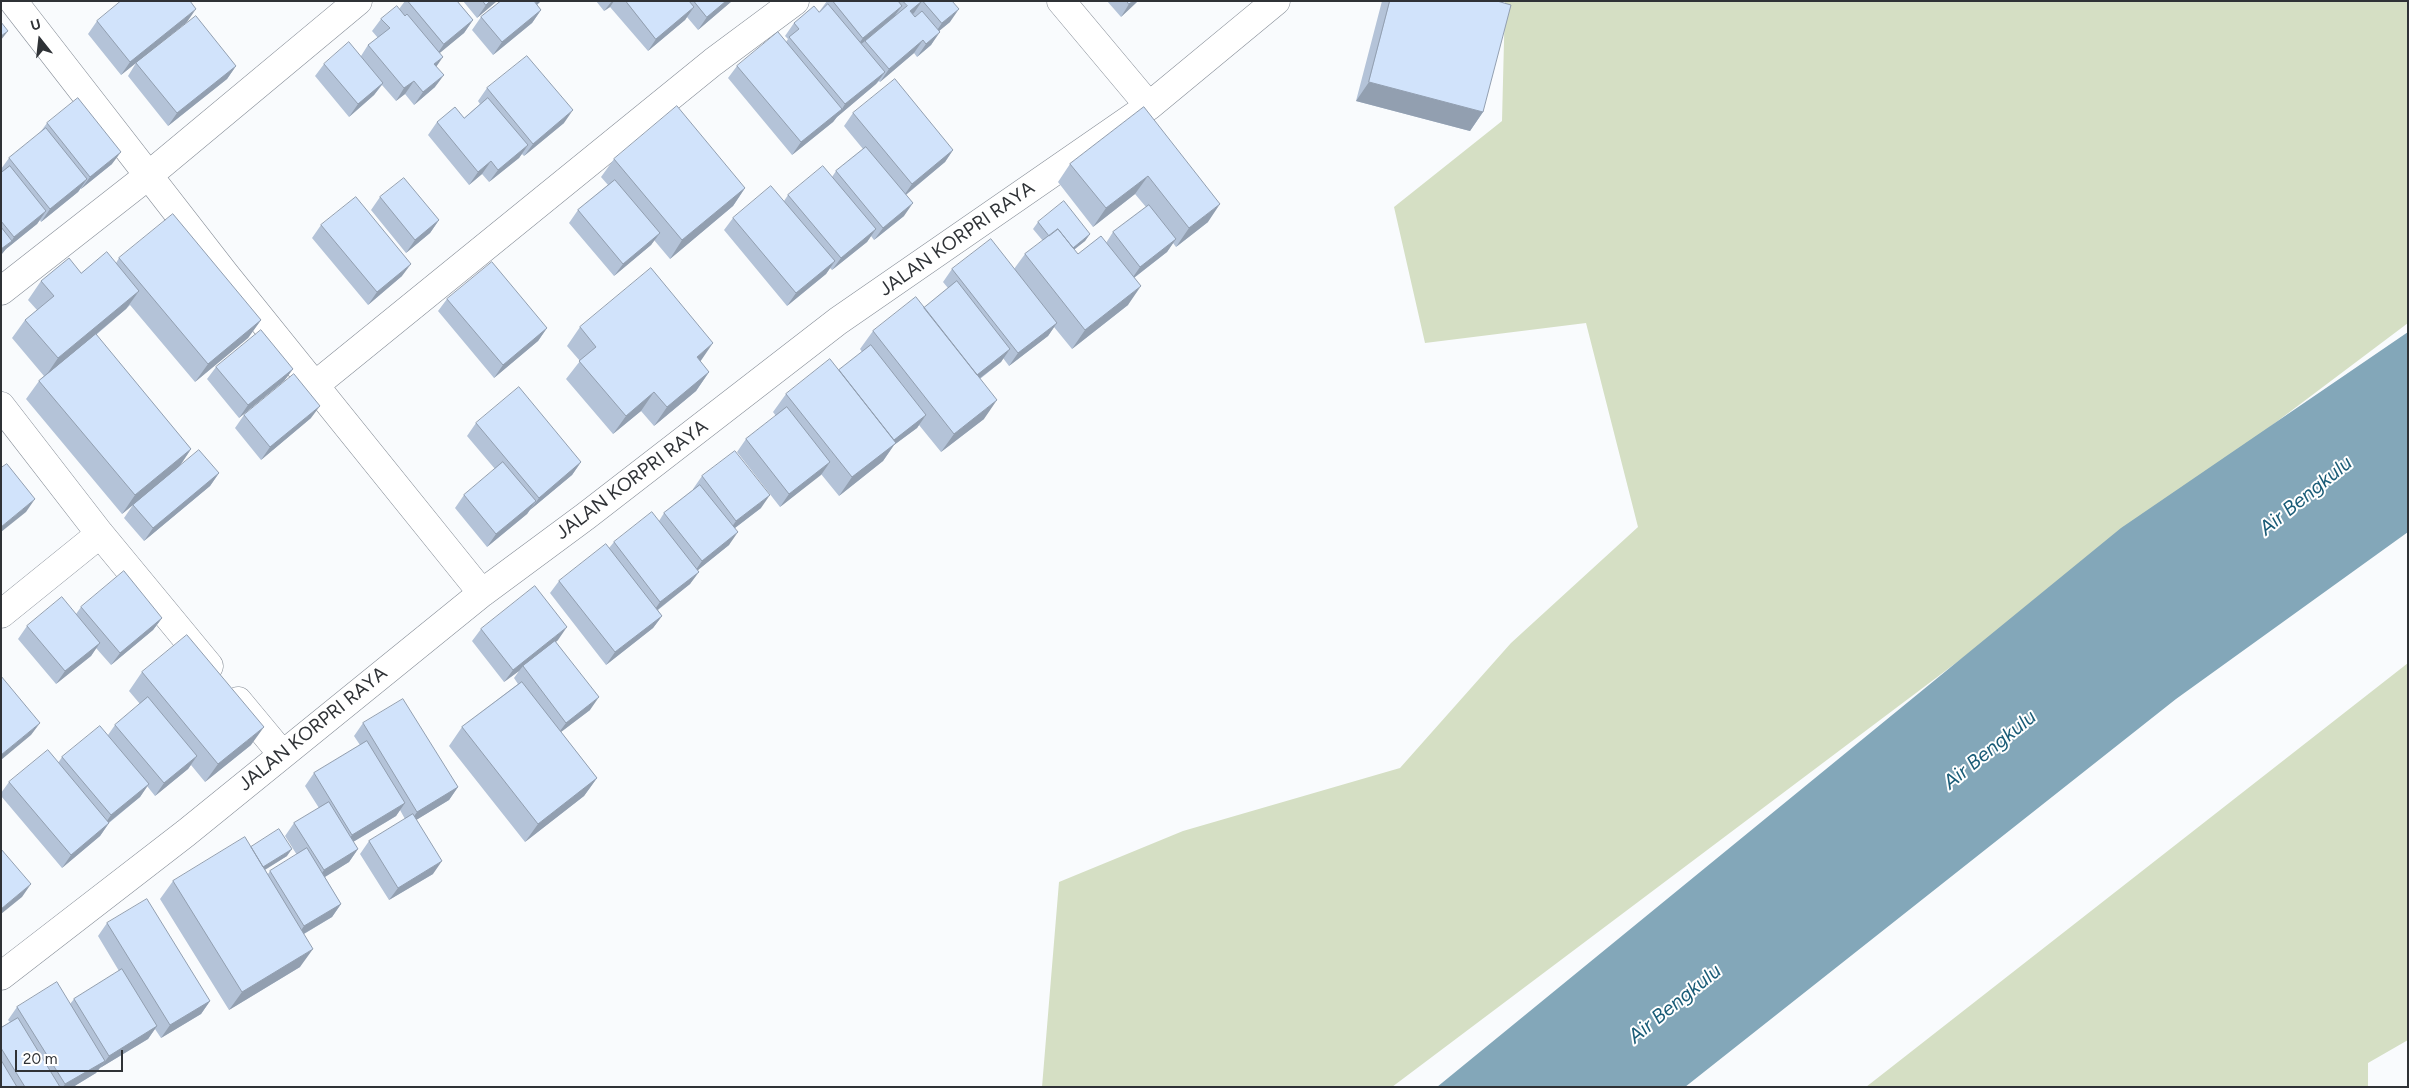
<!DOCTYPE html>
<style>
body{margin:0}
#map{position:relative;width:2409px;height:1088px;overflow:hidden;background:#f9fbfd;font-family:Figtree,sans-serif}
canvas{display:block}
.frame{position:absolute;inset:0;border:2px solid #2f3236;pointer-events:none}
.north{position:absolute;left:15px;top:15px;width:50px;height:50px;-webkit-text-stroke:4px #fff;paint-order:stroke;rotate:344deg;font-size:14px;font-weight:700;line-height:20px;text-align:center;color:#2f3236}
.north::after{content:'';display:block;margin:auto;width:18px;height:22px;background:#2f3236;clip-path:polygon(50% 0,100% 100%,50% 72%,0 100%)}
.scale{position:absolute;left:15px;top:1050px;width:108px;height:22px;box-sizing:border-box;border:2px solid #2f3236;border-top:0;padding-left:6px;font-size:15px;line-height:18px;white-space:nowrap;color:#2f3236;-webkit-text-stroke:4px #fff;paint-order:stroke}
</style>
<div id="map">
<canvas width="2409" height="1088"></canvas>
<div class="frame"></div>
<div class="north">U</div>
<div class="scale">20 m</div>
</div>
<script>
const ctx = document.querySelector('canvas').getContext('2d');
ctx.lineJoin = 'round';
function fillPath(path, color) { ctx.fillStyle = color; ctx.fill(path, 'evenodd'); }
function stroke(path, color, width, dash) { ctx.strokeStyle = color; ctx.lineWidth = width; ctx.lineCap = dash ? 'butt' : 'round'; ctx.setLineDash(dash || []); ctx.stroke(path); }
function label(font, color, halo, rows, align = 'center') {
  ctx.font = font + ' Figtree,sans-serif'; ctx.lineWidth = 4; ctx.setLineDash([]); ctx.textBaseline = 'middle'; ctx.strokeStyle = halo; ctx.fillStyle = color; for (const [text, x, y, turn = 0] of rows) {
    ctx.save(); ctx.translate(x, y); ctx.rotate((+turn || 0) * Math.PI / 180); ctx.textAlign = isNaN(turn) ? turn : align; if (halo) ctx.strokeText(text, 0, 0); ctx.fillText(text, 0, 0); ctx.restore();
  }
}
const green = new Path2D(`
 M1505 1H2408V323L1392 1087H1042L1059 882 1183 831 1400 768 1511 643 1638 527 1586 323 1425 343 1394 207 1502 121Z
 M2408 663V1040L2368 1063V1087H1866Z`);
const water = new Path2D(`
 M2408 332V532L2176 699 1685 1087H1437L2121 528Z`);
const minor = new Path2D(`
 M13 1 225 274 482 593
 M1061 1 1149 106
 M1 291 149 175 358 1
 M314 386 713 62 795 1
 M1 406 100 534 209 666
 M1 614 100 534
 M238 701 282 754
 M1 976 186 833 482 593 586 516 838 321 1149 106 1276 1`);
const wall = new Path2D(`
 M405 1H457L473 20 464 33 439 53 436 66 435 87 414 105 405 94 396 101 382 85 374 95 349 117 315 76 324 64 361 56 368 45 378 38 372 31 381 19 399 9Z
 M463 1H497L477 18Z
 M501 1H541L537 5 541 10 532 23 493 55 472 30 481 17Z
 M596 1H732L698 30 687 17 685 20 648 51 610 7 604 11Z
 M827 1H952L950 22 939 31 931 45 917 57 914 53 880 82 879 81 876 84 837 117 833 122 792 155 728 78 737 66 786 42 788 39 785 36 794 23 819 12Z
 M1107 1H1138L1121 17Z
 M1382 1H1497L1483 112 1470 131 1356 101Z
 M97 21 187 22 121 75 88 34Z
 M136 63 236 66 227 79 168 126 128 76Z
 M487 88 564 123 524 156 522 154 519 158 489 182 482 174 469 185 428 135 437 122 464 118 480 104 478 101Z
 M1144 107 1208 222 1176 247 1173 243 1167 252 1134 278 1128 305 1072 349 1054 327 1048 336 1009 366 1003 358 1001 362 980 379 984 419 941 452 919 425 917 428 894 445 883 461 839 496 821 474 780 507 737 452 746 439 776 416 773 412 786 394 839 370 862 352 860 349 873 331 924 308 948 288 943 282 952 269H1014L1025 254 1043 241 1033 229 1038 222 1090 234 1085 241 1074 250 1078 254 1106 243 1113 232 1146 207 1135 194 1093 227 1058 182 1070 164Z
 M853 113 953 150 945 162 906 195 904 216 874 240 871 236 867 242 832 270 830 268 826 274 787 306 724 230 733 218 784 201 788 195 832 177 836 171 863 149 844 126Z
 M47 123 112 164 81 189V188L78 192 41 222 40 220 37 224 6 249 1 255V169L9 158 39 134Z
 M614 159 745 188 733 206 670 259 654 240 651 245 614 276 569 223 578 210 608 185 601 177Z
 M380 197 439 220 430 233 406 253 371 210Z
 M321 225 402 276 368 305 312 238Z
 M119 258 261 320 248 338 195 382 130 305 126 309 96 335 191 449 179 467 219 473 210 486 144 541 124 518 133 505 122 514 26 399 39 381 44 376 12 338 25 320 37 310 28 300 41 281 81 273 116 263Z
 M447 299 547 328 538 341 494 378 438 311Z
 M580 327 700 362 709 372 696 391 654 426 641 411 613 434 566 379 580 361 567 346Z
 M216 367 293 369 284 381 239 418 207 379Z
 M244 415 311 418 261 460 235 428Z
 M476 423 581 462 572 475 530 510 527 514 487 547 455 508 464 495 495 469 467 436Z
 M702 476 761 508 735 528 729 545 698 570 690 584 658 610 662 616 653 628 606 665 550 593 559 581 609 548 614 542 659 521 664 513 693 490V489Z
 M81 607 162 618 153 630 111 665 96 648 91 656 56 684 18 639 27 626 76 614Z
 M481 629 558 640 556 642 590 710 561 732 597 778 584 796 525 842 449 746 462 727 518 684 514 678 519 671 504 682 472 641Z
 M142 672 251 745 205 782 191 765 188 769 155 796 147 786 140 797 109 823 100 836 62 868 1 796V793L9 782 58 763 62 757 108 735 115 725 140 704 129 691Z
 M363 723 458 787 449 800 416 820 433 874 389 900 360 854 369 841 405 819 400 810 396 816 353 842 358 849 349 862 325 877 341 904 332 917 304 934 300 967 229 1010 160 899 173 881 251 847 287 856 265 870 268 874 270 871 297 855 285 836 294 823 319 808 305 786 314 773 360 745 354 736Z
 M107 923 210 1001 201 1014 161 1038 155 1029 148 1039 100 1068 96 1073 73 1087H1V1028L10 1022 8 1020 17 1007 70 1004 74 999 119 971 98 936Z`);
const shadedWall = new Path2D(`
 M490 1H497L477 18 486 5Z
 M537 1H541L532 9Z
 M612 1H614L610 7 604 11Z
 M726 1H732L698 30 707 17Z
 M922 1 914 13 901 24 910 11Z
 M1133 1H1138L1121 17 1129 4Z
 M902 6 893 18 854 50 863 38Z
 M694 7 685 20 648 51 656 39Z
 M196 9 187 22 121 75 130 62Z
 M959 9 950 22 933 36 942 23Z
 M541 10 532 23 493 55 502 42Z
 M473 20 464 33 435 57 444 44Z
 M8 31 1 40V36Z
 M940 32 931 45 917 57 926 44Z
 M923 40 914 53 880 82 889 69Z
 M443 57 434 70V64Z
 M236 66 227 79 168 126 177 113Z
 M885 72 876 84 837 117 833 122 792 155 801 142 842 109 845 104Z
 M444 75 435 87 414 105 423 92Z
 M414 81 405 94 396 101 404 88Z
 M1369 82 1483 112 1470 131 1356 101Z
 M383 83 374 95 349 117 358 104Z
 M573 110 564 123 524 156 533 144Z
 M528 145 519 158 489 182 498 170Z
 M953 150 945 162 903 197 912 184Z
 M121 152 112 164 81 189 90 177Z
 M491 161 482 174 469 185 478 172Z
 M1148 176 1135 194 1093 227 1106 208Z
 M87 179 78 192 41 222 50 209Z
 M745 188 733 206 670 259 682 240Z
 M913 203 904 216 874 240 883 228Z
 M1220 204 1208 222 1176 247 1189 228Z
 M46 211 37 224 6 249 1 255V249L11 242 14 237Z
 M439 220 430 233 406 253 415 240Z
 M876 229 867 242 832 270 841 258Z
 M660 233 651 245 614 276 623 264Z
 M1090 234 1085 241 1059 261 1064 255Z
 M1176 239 1167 252 1131 280 1140 267Z
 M835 261 826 274 787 306 796 293Z
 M411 264 402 276 368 305 377 292Z
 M1141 286 1128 305 1072 349 1085 330Z
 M139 291 126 309 45 377 58 358Z
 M261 320 248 338 195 382 208 364Z
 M1057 323 1048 336 1009 366 1018 353Z
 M547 328 538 341 494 378 503 365Z
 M713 343 700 362 697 357Z
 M1010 349 1001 362 967 388 976 375Z
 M293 369 284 381 239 418 248 405Z
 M709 372 696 391 654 426 667 407Z
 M654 392 641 411 613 434 626 416Z
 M997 400 984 419 941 452 954 434Z
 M320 406 311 418 261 460 270 447Z
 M926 415 917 428 894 445 883 461 839 496 852 477 892 441Z
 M191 449 179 467 122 514 135 495Z
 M581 462 572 475 530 510 539 498Z
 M830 462 821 475 780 507 789 494Z
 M219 473 210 486 144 541 153 528Z
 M770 495 761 508 727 534 736 521Z
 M35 499 26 512 1 532V527Z
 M536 501 527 514 487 547 496 534Z
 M738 532 729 545 693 574 702 561Z
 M699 572 690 584 651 615 660 602Z
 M662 616 653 628 606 665 615 652Z
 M162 618 153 630 111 665 120 653Z
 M567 627 558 640 524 667 523 666 519 671 504 682 513 670Z
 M100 643 91 656 56 684 65 671Z
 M599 697 590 710 557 735 566 723Z
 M40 723 31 735 1 760V755Z
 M264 727 251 745 205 782 218 764Z
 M197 756 188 769 155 796 164 783Z
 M597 778 584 796 525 842 538 824Z
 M149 784 140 797 102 828 111 815Z
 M458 787 449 800 408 825 417 812Z
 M405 803 396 816 343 848 352 835Z
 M109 823 100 836 62 868 71 855Z
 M292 849 287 856 253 877 258 870Z
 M358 849 349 862 315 883 324 870Z
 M442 861 433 874 389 900 398 888Z
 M31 884 22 897 1 914V909Z
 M341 904 332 917 295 939 304 926Z
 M313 949 300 967 229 1010 242 992Z
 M210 1001 201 1014 161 1038 170 1025Z
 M157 1026 148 1039 100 1068 109 1056Z
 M105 1061 96 1073 73 1087H63L65 1084Z`);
const building = new Path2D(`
 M121 1H190L196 9 130 62 97 21Z
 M408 1H457L473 20 444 44Z
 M483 1H490L486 5Z
 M501 1H534L541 10 502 42 481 17Z
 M626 1H689L694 7 656 39Z
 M694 1H726L707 17Z
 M833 1H898L902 6 863 38Z
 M903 1H922L910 11 915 17 922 11 940 32 926 44 923 40 889 69 865 41 907 6Z
 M923 1H952L959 9 942 23Z
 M1127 1H1133L1129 4Z
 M1390 1H1497L1511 5 1483 112 1369 82Z
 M828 4 885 72 845 104 789 37 799 29 794 23 814 6 819 12Z
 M397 6 405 16 407 14 443 57 434 64 444 75 423 92 414 81 404 88 368 45 390 28 381 19Z
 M196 16 236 66 177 113 136 63Z
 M1 22 8 31 1 36Z
 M778 32 842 109 801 142 737 66Z
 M349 42 383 83 358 104 324 64Z
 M527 56 573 110 533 144 487 88Z
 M895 79 953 150 912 184 853 113Z
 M78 98 121 152 90 177 47 123Z
 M488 98 528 145 498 170 491 161 478 172 437 122 455 107 464 118Z
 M677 106 745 188 682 240 614 159Z
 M1144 107 1220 204 1189 228 1148 176 1106 208 1070 164Z
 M46 128 87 179 50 209 9 158Z
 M866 147 913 203 883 228 836 171Z
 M10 166 46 211 14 237 1 221V173Z
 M823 166 876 229 841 258 788 195Z
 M404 178 439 220 415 240 380 197Z
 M615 180 660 233 623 264 578 210Z
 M771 186 835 261 796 293 733 218Z
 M356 197 411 264 377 292 321 225Z
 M1064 201 1090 234 1073 248 1058 229 1049 236 1038 222Z
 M1149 205 1176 239 1140 267 1113 232Z
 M173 214 261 320 208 364 119 258Z
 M1 227 12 241 1 249Z
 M1058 229 1078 254 1101 236 1141 286 1085 330 1025 254Z
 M991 239 1057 323 1018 353 952 269Z
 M107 252 139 291 58 358 25 320 54 296 41 281 69 258 81 273Z
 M492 262 547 328 503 365 447 299Z
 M651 268 713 343 697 357 709 372 667 407 654 392 626 416 579 361 596 347 580 327Z
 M957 281 1010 349 977 375 924 308Z
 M916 297 997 400 954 434 873 331Z
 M261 330 293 369 248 405 216 367Z
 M96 334 191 449 135 495 39 381Z
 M871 345 926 415 894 440 839 370Z
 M830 359 896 443 852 477 786 394Z
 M294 374 320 406 270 447 244 415Z
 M519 387 581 462 539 498 476 423Z
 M787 407 830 462 789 494 746 439Z
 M199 450 219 473 153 528 133 505Z
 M735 451 770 495 736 521 702 476Z
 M503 462 536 501 496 534 464 495Z
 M7 464 35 499 1 527V468Z
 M700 485 738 532 702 561 664 513Z
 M652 512 699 572 660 602 614 542Z
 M606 544 662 616 615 652 559 581Z
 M124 571 162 618 120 653 81 607Z
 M535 586 567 627 513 670 481 629Z
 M62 597 100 643 65 671 27 626Z
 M187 635 264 727 218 764 142 672Z
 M555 641 599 697 566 723 523 666Z
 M1 676 40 723 1 755Z
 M522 682 597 778 538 824 462 727Z
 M148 697 197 756 164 783 115 725Z
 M403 699 458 787 417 812 363 723Z
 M100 726 149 784 111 815 62 757Z
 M367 741 405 803 352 835 314 773Z
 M48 750 109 823 71 855 9 782Z
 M329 802 358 849 324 870 294 823Z
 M413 814 442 861 398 888 369 841Z
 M279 829 292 849 263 867 251 847Z
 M245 837 313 949 242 992 173 881Z
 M307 848 341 904 304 926 270 871Z
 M1 849 31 884 1 909Z
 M147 899 210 1001 170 1025 107 923Z
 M122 969 157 1026 109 1056 74 999Z
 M57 982 105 1061 65 1084 17 1007Z
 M18 1018 60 1087H25L1 1048V1028Z
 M1 1060 17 1087H1Z`);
const streetNames = [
 ["JALAN KORPRI RAYA",957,239,-35],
 ["JALAN KORPRI RAYA",632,480,-37],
 ["JALAN KORPRI RAYA",313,729,-39]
];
const waterNames = [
 ["Air Bengkulu",2306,496,-39],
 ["Air Bengkulu",1990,750,-39],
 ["Air Bengkulu",1675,1004,-39]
];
fillPath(green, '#d5dfc4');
fillPath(water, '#83a7b9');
stroke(minor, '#868d97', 29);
stroke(minor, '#fff', 28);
fillPath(wall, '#b4c3d8');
fillPath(shadedWall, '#929fb0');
fillPath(building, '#d1e3fb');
stroke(building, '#929fb0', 1);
label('19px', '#2f3236', '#fff', streetNames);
label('italic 20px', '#1a5c77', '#fff', waterNames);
</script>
